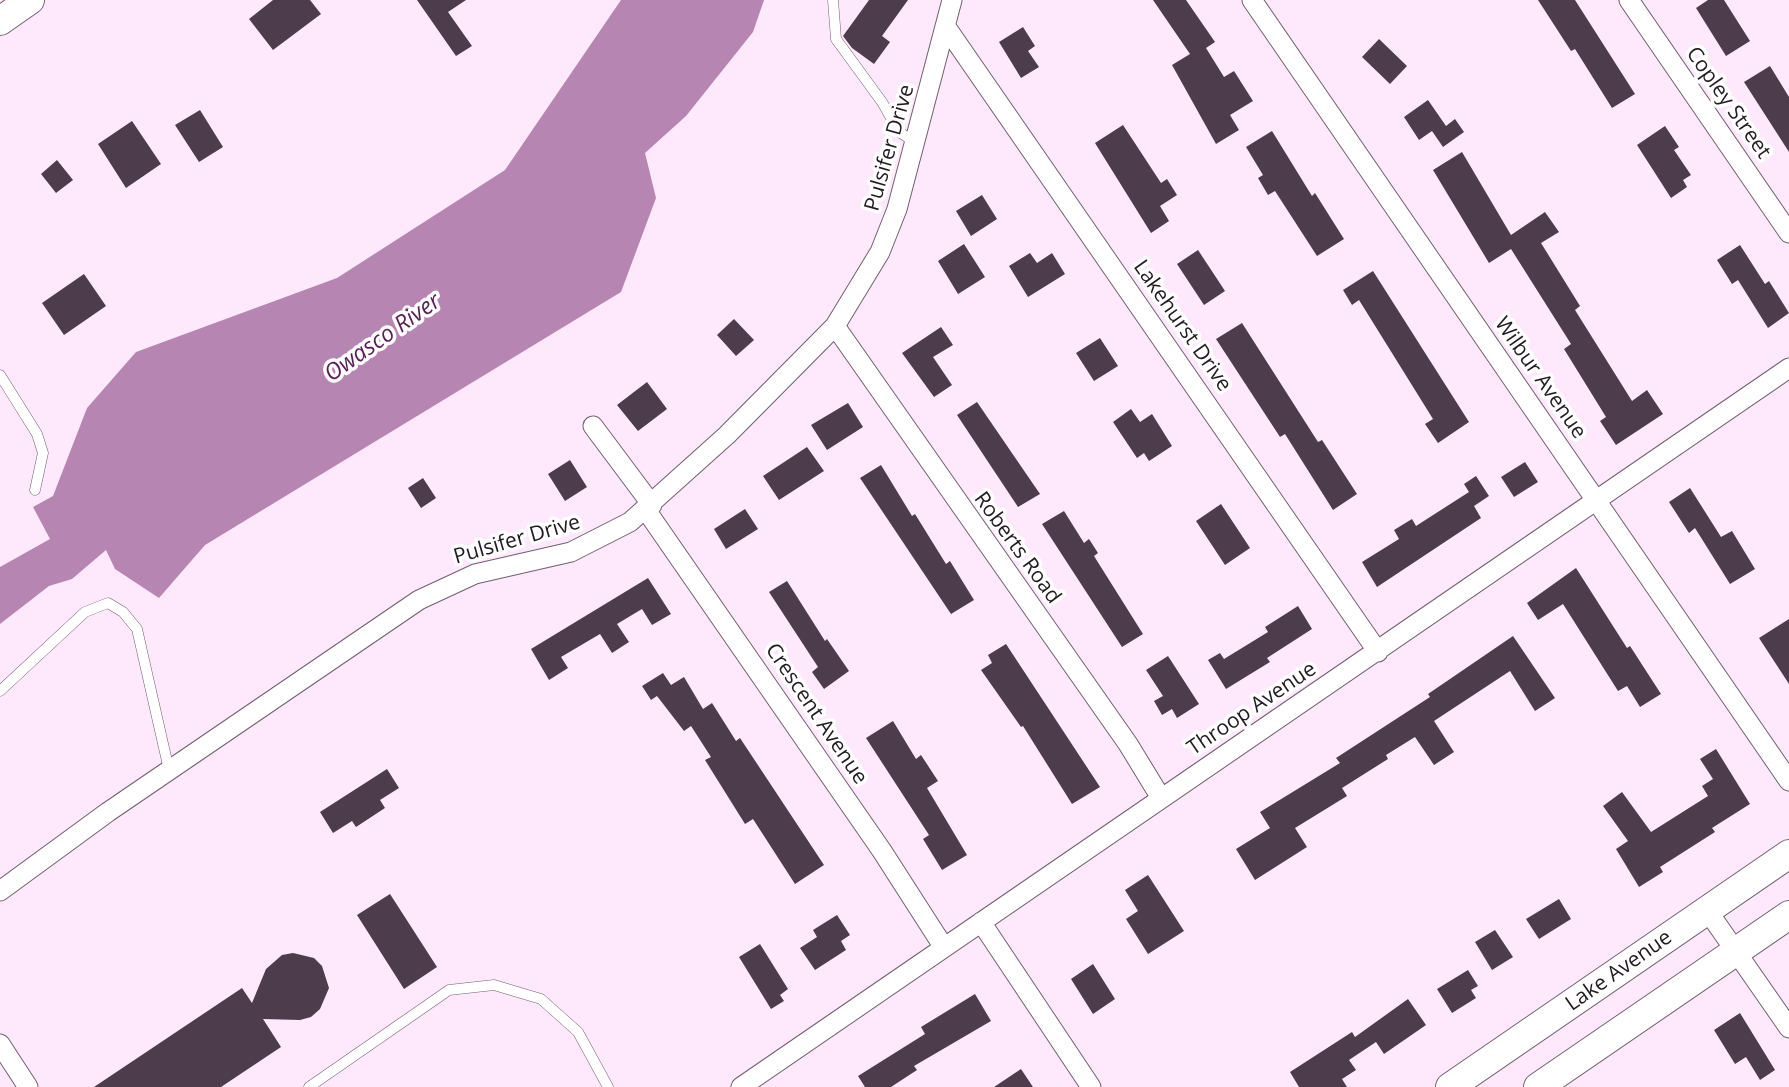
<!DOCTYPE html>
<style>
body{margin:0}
canvas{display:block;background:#fde9fb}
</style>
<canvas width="1789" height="1087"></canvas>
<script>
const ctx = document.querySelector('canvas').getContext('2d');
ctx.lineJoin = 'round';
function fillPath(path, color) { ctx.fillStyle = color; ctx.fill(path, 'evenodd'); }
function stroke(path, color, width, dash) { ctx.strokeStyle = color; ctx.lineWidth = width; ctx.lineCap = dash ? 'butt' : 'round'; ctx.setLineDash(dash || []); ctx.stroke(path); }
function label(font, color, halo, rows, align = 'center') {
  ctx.font = font + ' "Open Sans",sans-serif'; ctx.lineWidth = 7; ctx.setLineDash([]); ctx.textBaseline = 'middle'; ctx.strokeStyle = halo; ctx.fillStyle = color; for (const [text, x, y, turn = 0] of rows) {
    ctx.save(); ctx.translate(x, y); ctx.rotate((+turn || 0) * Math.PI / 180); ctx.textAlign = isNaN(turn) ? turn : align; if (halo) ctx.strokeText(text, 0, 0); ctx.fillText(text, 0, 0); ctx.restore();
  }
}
const water = new Path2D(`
 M621 0H764L753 32 686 116 645 153 656 198 621 292 205 545 159 598 115 569 106 550 72 579 49 586 0 624V567L50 539 33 507 53 496 87 408 136 352 337 278 505 170Z`);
const building = new Path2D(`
 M273 0H310L321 14 273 50 249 19Z
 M417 0H466L448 12 472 46 456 56Z
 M869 0H908L882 36 890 42 874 64 852 48 843 36Z
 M1153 0H1186L1215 42 1206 48 1224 77 1234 71 1253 101 1230 115 1239 130 1216 144 1172 65 1190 54Z
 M1538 0H1575L1635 94 1612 108 1575 49 1571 51Z
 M1708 0H1724L1750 41 1726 56 1696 8Z
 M1023 27 1035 46 1028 51 1039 67 1021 78 999 42Z
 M1379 39 1407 66 1390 84 1362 57Z
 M1770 66 1789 97V152L1744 82Z
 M1428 100 1446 126 1455 119 1464 132 1443 147 1432 131 1419 140 1404 117Z
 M200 110 223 147 199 162 175 125Z
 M132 121 161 164 126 188 98 144Z
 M1123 125 1161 183 1167 179 1177 195 1160 206 1169 221 1151 233 1095 143Z
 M1665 126 1679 147 1674 150 1691 175 1683 180 1687 187 1671 198 1637 145Z
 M1272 131 1312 196 1315 193 1344 239 1317 256 1275 191 1268 195 1258 178 1263 175 1246 147Z
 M1462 152 1511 235 1545 212 1559 232 1541 243 1580 306 1575 310 1632 401 1647 390 1663 414 1616 445 1600 421 1606 417 1564 349 1571 344 1511 249 1489 263 1433 170Z
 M57 160 73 180 56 193 41 174Z
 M982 195 997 219 971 236 956 211Z
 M964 244 985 277 958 294 938 261Z
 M1740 245 1765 284 1769 281 1789 313 1768 328 1738 280 1732 284 1717 260Z
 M1198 250 1225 291 1204 305 1177 264Z
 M1030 253 1037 263 1052 253 1065 274 1028 297 1009 266Z
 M1373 271 1469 422 1438 443 1425 424 1433 419 1359 300 1352 305 1343 290Z
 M84 274 106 306 64 335 42 303Z
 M734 319 754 340 736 356 717 335Z
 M1242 323 1318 442 1322 440 1357 494 1333 510 1285 434 1280 437 1216 339Z
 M941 327 953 345 933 357 952 385 934 397 902 353Z
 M1100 338 1118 366 1094 381 1076 353Z
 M647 382 667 409 638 431 617 405Z
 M977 402 1040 494 1018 507 957 415Z
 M848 403 863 427 827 450 811 425Z
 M1131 409 1140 422 1152 414 1172 446 1149 461 1144 453 1137 458 1113 422Z
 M807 447 824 471 779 500 763 476Z
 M570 460 587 487 565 501 548 474Z
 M1525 462 1538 482 1514 497 1501 477Z
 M881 465 912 516 915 514 946 564 950 561 974 600 951 614 860 478Z
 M1476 476 1489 496 1474 506 1481 518 1377 587 1362 562 1399 539 1394 530 1412 519 1416 526 1469 492 1464 484Z
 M423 478 436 498 421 508 408 488Z
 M1690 488 1721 537 1732 531 1755 569 1730 584 1695 528 1689 533 1669 502Z
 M1221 504 1250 548 1225 565 1196 521Z
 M745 509 758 529 726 549 714 529Z
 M1064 511 1084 543 1089 539 1098 553 1094 556 1143 634 1122 647 1042 524Z
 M1576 568 1627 648 1630 646 1661 694 1640 707 1627 686 1618 691 1563 604 1538 620 1527 603Z
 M648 578 671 614 652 625 642 609 617 624 629 642 612 653 600 634 561 657 568 668 549 680 531 649Z
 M787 581 825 641 827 639 849 671 824 689 812 672 818 667 769 592Z
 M1298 606 1312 629 1267 658 1270 662 1226 689 1208 660 1220 653 1224 659 1268 632 1265 627Z
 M1789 619V684L1759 638Z
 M1513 636 1555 698 1535 711 1510 671 1434 721 1454 752 1434 765 1415 737 1386 755 1388 759 1342 788 1347 796 1295 828 1307 847 1255 880 1236 849 1270 828 1260 812 1340 763 1336 758 1430 697 1428 694Z
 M1006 644 1100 787 1072 804 1023 726 1021 727 981 670 992 663 988 655Z
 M1168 656 1199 704 1177 718 1172 709 1162 715 1154 701 1163 696 1146 670Z
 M663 673 671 685 684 677 703 709 712 703 736 741 740 738 824 865 795 884 753 819 745 824 705 760 711 757 691 726 684 731 657 696 651 700 642 686Z
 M893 721 916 759 921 755 938 781 927 788 967 855 942 870 923 839 929 835 866 738Z
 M1716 749 1750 804 1712 828 1715 832 1660 867 1663 872 1639 887 1616 849 1628 841 1603 806 1622 792 1651 832 1708 796 1702 786 1713 779 1700 759Z
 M387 769 399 788 380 800 385 808 356 827 352 821 333 833 320 812Z
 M1148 875 1184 931 1148 954 1126 919 1138 911 1125 890Z
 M390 894 437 967 404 989 357 915Z
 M1559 899 1571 919 1539 939 1526 919Z
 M837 915 850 935 841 941 846 950 815 970 800 948 817 937 813 930Z
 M1495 930 1513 957 1492 970 1475 942Z
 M760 944 788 989 780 995 784 1001 771 1009 739 957Z
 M293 953 314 958 322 966 329 988 320 1009 311 1017 300 1020 263 1019 281 1047 221 1087H94L242 988 252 1003 266 969 282 955Z
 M1093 964 1115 999 1093 1014 1071 979Z
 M1468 970 1478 986 1471 990 1476 998 1452 1013 1437 989Z
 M975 994 991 1021 914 1066 917 1070 891 1087H865L858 1076 925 1034 921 1027Z
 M1408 999 1426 1025 1384 1054 1376 1042 1349 1060 1356 1070 1342 1079 1347 1087H1299L1290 1072 1352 1032 1355 1037Z
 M1740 1013 1775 1070 1760 1080 1746 1057 1735 1064 1714 1030Z
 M1021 1069 1033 1087H994Z`);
const service = new Path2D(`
 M833 0 836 39 882 102 899 132 915 142
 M0 375 37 434 43 453 35 490
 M0 691 85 612 108 603 123 612 137 629 169 770
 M309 1087 449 990 494 985 541 999 578 1032 608 1087`);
const minor = new Path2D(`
 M1252 0 1789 781
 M1629 0 1789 233
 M946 27 1378 652
 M835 326 1128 744 1161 798
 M593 426 652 505
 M646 510 882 851 943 946
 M0 891 108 812 419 600 475 574 571 552 630 522 727 435 835 326 880 252 897 209 952 0
 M1707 910 1789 1028
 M981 922 1091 1087
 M0 1044 28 1087
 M741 1087 1789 368`);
const secondary = new Path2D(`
 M0 21 30 0
 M1450 1087 1789 854
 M1538 1087 1789 915`);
const streetNames = [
 ["Copley Street",1728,103,55],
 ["Pulsifer Drive",890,148,-74],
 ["Lakehurst Drive",1182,326,55],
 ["Wilbur Avenue",1540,378,55],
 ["Pulsifer Drive",517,540,-16],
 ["Roberts Road",1017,548,54],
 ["Throop Avenue",1252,709,-34],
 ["Crescent Avenue",816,714,56],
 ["Lake Avenue",1619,971,-35]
];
const waterNames = [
 ["Owasco River",383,338,-35]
];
fillPath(water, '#b685b1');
fillPath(building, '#4d3c4b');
stroke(service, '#715f6f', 11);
stroke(minor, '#715f6f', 21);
stroke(secondary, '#715f6f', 30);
stroke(service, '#fff', 10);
stroke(minor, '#fff', 19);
stroke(secondary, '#fff', 28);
label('21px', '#211a20', '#fff', streetNames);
label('italic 23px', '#581d55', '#fff', waterNames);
</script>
